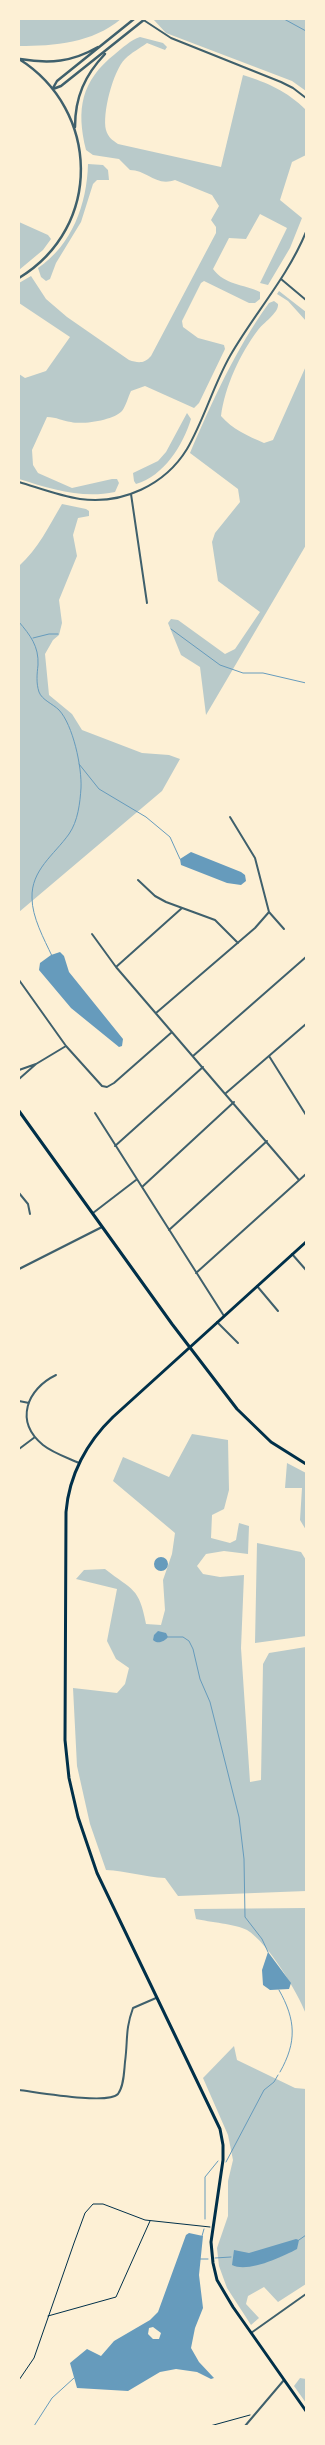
<!DOCTYPE html>
<style>
body{margin:0}
#map{position:relative;width:325px;height:2445px;overflow:hidden;background:#fdf0d5;font-family:Manrope,sans-serif}
canvas{display:block}
.frame{position:absolute;inset:0;border:20px solid #fdf0d5;pointer-events:none}
</style>
<div id="map">
<canvas width="325" height="2445"></canvas>
<div class="frame"></div>
</div>
<script>
const ctx = document.querySelector('canvas').getContext('2d');
ctx.lineJoin = 'round';
function fillPath(path, color) { ctx.fillStyle = color; ctx.fill(path, 'evenodd'); }
function stroke(path, color, width, dash) { ctx.strokeStyle = color; ctx.lineWidth = width; ctx.lineCap = dash ? 'butt' : 'round'; ctx.setLineDash(dash || []); ctx.stroke(path); }
const green = new Path2D(`
 M19 19H121C92 43 55 46 19 46Z
 M153 19H306V91L292 81 166 33Z
 M140 37 163 43 167 47 165 50 147 43C140 48 131 53 125 59 113 71 102 114 106 130 108 137 112 140 118 144L221 167 243 75C268 83 287 91 306 110V155L292 162 280 200 302 218 290 248 268 285 260 283 287 228 260 214 246 239 229 238 213 269C225 285 243 284 260 292V299L255 303H249L204 281 201 283 182 321 183 327 198 338 224 345 225 349 199 403 194 408 145 386 131 391C128 397 126 406 122 411 114 420 83 425 71 422 62 421 57 417 47 417L32 450 33 465 38 473 72 488 112 479H117L119 483 115 492C82 499 51 489 19 479V374L25 378 46 371 70 337 19 303V283L31 276 46 299 67 317 129 360C138 363 144 364 151 356L216 233V227L211 220 219 206 212 195 175 180C156 187 147 170 130 170L119 159 93 155 86 150C76 109 81 81 115 54 122 48 131 40 140 37Z
 M88 164 103 165 108 170 109 180H97L93 184 81 222 56 263 50 279 46 281 41 277 38 268C72 245 87 204 88 164Z
 M19 222 48 235 51 239 43 250 19 270Z
 M279 291 306 312V321L288 301 277 294Z
 M274 301 278 304C279 313 263 323 258 330 240 354 225 386 221 416 232 429 248 436 264 443L273 440 306 366V545L206 715 200 667 181 655 168 623 171 619 178 620 225 654 235 649 260 612 218 581 212 542 215 533 240 502 238 489 190 453C213 400 235 350 269 303Z
 M187 413 191 419C183 445 164 476 136 484L134 481 133 473 158 461 166 452Z
 M62 504 86 509 89 511V516L78 518 73 535 77 556 59 600 62 623 59 635 53 640 45 654 49 695 72 714 82 730 142 753 169 755 180 759 162 791 19 912V566C38 549 49 526 62 504Z
 M192 1434 228 1440 229 1490 224 1509 212 1515 211 1538 230 1543 236 1540 239 1523 249 1526 248 1554 224 1551 206 1554 197 1566 203 1574 220 1577 244 1575 241 1648 250 1782 261 1780 263 1664 269 1653 306 1647V1891L178 1896 165 1878C145 1877 126 1871 106 1870L90 1824 77 1766 73 1688 117 1693 125 1684 129 1668 116 1659 107 1641 117 1589 76 1579 84 1570 105 1569C133 1591 139 1587 146 1624L161 1625 165 1610 163 1580 172 1554 175 1533 113 1481 123 1457 169 1477Z
 M287 1463 306 1473V1530L300 1520 302 1488H285Z
 M257 1543 301 1552 306 1560V1636L255 1643Z
 M306 1908V2014C297 1991 268 1943 247 1930 236 1924 209 1922 196 1919L194 1909Z
 M234 2046 237 2060 295 2088 306 2089V2284L278 2302 264 2287 248 2296 246 2304 259 2318 251 2325 227 2288 219 2266 217 2248 228 2216V2181L233 2160 228 2135 203 2078Z
 M300 2378 306 2379V2403L294 2386Z`);
const water = new Path2D(`
 M191 852 241 872 245 875 246 881 241 885 227 883 181 865 180 859Z
 M60 952 64 956 69 972 123 1039 122 1046 119 1047 71 1008 39 970 40 963 51 955Z
 M154 1564a7 7 0 1 1 14 0a7 7 0 1 1-14 0Z
 M158 1631 166 1633 168 1637C165 1641 158 1645 153 1640L154 1635Z
 M268 1952 291 1983 289 1989 270 1990 263 1985 262 1970Z
 M189 2233 203 2236 199 2275 203 2308 195 2328 191 2348 199 2362 214 2378 211 2379 197 2372 176 2369 160 2372 128 2391 77 2388 70 2363 87 2349 101 2356 114 2341 150 2320 158 2312 186 2235ZM153 2327 161 2333 159 2339H153L148 2334 149 2328Z
 M296 2239 299 2240 297 2249C282 2257 248 2273 232 2265L234 2250 249 2253Z`);
const stream = new Path2D(`
 M284 19 306 31
 M19 622C30 635 39 646 38 665 37 674 36 683 39 692 42 700 53 704 59 710 73 725 82 767 81 788 80 803 78 821 69 834 54 855 31 870 32 898 32 917 44 939 52 956
 M171 629 220 665 243 673H263L306 683
 M33 638 49 634H58
 M79 764 99 789 146 817 170 837 180 859
 M168 1637H183L189 1641 193 1649 200 1679 210 1702 239 1817 244 1859 245 1917 262 1939 268 1952
 M279 1990C296 2020 297 2042 280 2072
 M226 2162 264 2090 274 2082 278 2075
 M205 2219V2177L218 2161
 M202 2236 204 2229
 M299 2240 306 2235
 M215 2258 231 2257
 M199 2259H208
 M34 2426 52 2398 74 2378`);
const path = new Path2D(`
 M48 2316 116 2297 150 2221
 M19 2380 34 2358 74 2243 85 2213 93 2204H103L145 2220 210 2227
 M210 2426 250 2415`);
const minor = new Path2D(`
 M142 19 171 38 281 82 293 88 306 98
 M281 279 306 300
 M19 482C39 488 60 496 80 499 122 505 165 485 187 449 204 420 213 386 230 356 254 314 287 278 306 232
 M131 494 147 603
 M230 817 255 858 269 912 284 929
 M138 880 155 896 166 902 215 920 238 943
 M92 934 116 967 299 1180
 M116 967 182 908
 M19 980 66 1046 102 1086 107 1087 114 1083 172 1032
 M156 1013 255 928 269 912
 M193 1056 306 957
 M269 1056 306 1115
 M19 1070 36 1064
 M19 1079 36 1064 66 1046
 M226 1093 306 1024
 M95 1113 224 1316
 M115 1146 203 1067
 M142 1187 234 1102
 M19 1193 28 1204 30 1214
 M93 1213 136 1180
 M169 1230 267 1141
 M292 1254 306 1270
 M196 1273 306 1174
 M257 1286 278 1311
 M217 1322 238 1343
 M56 1375C27 1389 14 1421 43 1445 53 1453 68 1458 79 1463
 M19 1401 29 1403
 M19 1449 35 1437
 M19 2090C36 2092 108 2105 118 2094 124 2086 124 2072 125 2062 128 2040 125 2030 133 2008L156 1998
 M251 2333 306 2294
 M245 2426 284 2380`);
const tertiary = new Path2D(`
 M19 59C100 110 103 227 19 278
 M20 59C50 64 72 62 98 47
 M53 88 57 81 134 19
 M53 89 61 86 145 19
 M75 127C75 97 85 75 105 54
 M19 1269 102 1227`);
const secondary = new Path2D(`
 M19 1111 172 1324 237 1409 271 1442 306 1464
 M306 1242 113 1417C87 1442 69 1475 66 1512L65 1740 69 1778 78 1817 97 1873 220 2129 223 2145V2160L211 2242 213 2263 217 2280 233 2307 306 2411`);
fillPath(green, '#b9caca');
fillPath(water, '#669bbc');
stroke(stream, '#669bbc', 1);
stroke(path, '#003049', 1);
stroke(minor, '#3f606c', 2);
stroke(tertiary, '#3f606c', 2.5);
stroke(secondary, '#003049', 3);
</script>
